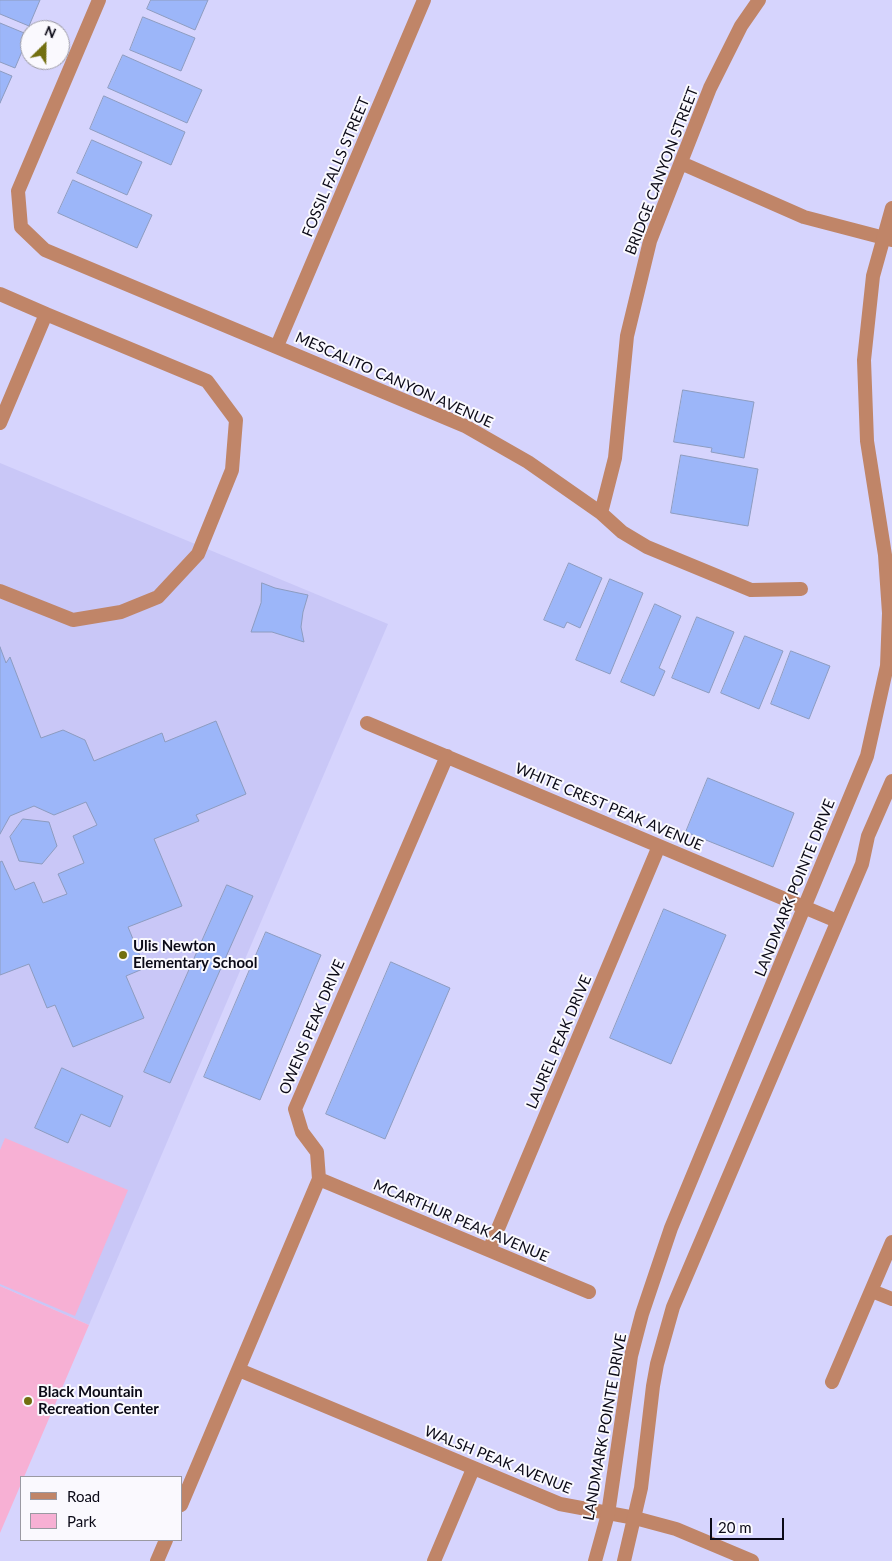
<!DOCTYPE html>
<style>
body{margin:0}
#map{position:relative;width:892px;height:1561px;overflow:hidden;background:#d6d4fd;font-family:Lato,sans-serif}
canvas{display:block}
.legend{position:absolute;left:20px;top:1476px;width:162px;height:65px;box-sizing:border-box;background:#faf9fe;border:1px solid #9a99a2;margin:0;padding:6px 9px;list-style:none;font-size:15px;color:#0b0a17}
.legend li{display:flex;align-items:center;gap:10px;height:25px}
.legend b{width:25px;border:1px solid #9a99a2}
.north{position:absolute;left:20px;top:20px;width:50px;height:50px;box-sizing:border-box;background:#faf9fe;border:1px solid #9a99a2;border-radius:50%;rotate:23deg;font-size:14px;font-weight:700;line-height:20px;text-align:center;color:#0b0a17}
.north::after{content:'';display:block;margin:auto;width:18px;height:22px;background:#726f10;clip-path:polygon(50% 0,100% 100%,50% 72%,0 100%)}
.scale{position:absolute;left:710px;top:1518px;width:74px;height:22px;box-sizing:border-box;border:2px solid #0b0a17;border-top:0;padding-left:6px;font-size:15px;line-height:18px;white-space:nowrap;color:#0b0a17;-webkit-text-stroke:4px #faf9fe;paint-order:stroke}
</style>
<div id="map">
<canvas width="892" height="1561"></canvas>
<ul class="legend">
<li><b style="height:6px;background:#c08568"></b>Road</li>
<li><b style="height:14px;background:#f7b0d4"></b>Park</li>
</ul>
<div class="north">N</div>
<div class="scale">20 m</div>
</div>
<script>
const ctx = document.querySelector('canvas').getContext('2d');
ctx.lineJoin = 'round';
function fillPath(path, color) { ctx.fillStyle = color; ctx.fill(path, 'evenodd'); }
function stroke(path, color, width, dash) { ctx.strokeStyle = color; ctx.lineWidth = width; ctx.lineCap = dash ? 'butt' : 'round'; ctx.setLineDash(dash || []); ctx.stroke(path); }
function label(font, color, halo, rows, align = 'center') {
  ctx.font = font + ' Lato,sans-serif'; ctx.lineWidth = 4; ctx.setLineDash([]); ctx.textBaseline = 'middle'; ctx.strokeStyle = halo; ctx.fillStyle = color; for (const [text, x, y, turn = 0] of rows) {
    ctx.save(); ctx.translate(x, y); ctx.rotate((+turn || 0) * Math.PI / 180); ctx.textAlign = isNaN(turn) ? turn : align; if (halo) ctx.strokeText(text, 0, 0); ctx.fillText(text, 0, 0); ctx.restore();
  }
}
const built = new Path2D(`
 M0 463 388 624 89 1325 0 1286Z`);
const green = new Path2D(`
 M5 1138 128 1190 75 1316 0 1284V1150Z
 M0 1286 89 1325 24 1477H21V1484L0 1533Z`);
const building = new Path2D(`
 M0 0H40L29 26 0 14Z
 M151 0H208L195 30 147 9Z
 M143 17 195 38 181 71 130 50Z
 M0 23 29 35 15 68 0 62Z
 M123 55 202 90 187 123 108 88Z
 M0 71 12 76 0 103Z
 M104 96 185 132 171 165 90 129Z
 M92 140 142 162 127 195 77 173Z
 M73 180 152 215 137 248 58 213Z
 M683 390 754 402 744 458 711 452 712 448 674 442Z
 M681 455 758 469 748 526 671 513Z
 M569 563 602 578 580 628 567 622 564 628 544 620Z
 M610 579 643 593 610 674 576 660Z
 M262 583 275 588 308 595 303 612 301 627 304 642 272 632H251L261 603Z
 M655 604 681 616 659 668 665 671 654 696 621 682Z
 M697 617 734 632 709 693 672 678Z
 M745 636 783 651 759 709 721 693Z
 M0 647 6 663 10 657 41 738 63 730 85 740 94 761 162 733 165 742 216 721 246 794 196 815 199 821 154 839 182 906 128 927 145 968 126 976 144 1018 73 1047 55 1005 47 1008 29 964 0 975V862L2 861 15 890 34 882 43 903 67 894 58 874 84 863 73 836 97 825 86 802 54 815 34 806 10 816 0 834Z
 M791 651 830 666 809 719 771 704Z
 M708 778 794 813 773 867 686 832Z
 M23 819 49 822 57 846 42 864 19 861 10 837Z
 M227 885 253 896 170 1083 144 1072Z
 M664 909 726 935 671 1064 610 1038Z
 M266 932 321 955 260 1100 204 1077Z
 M391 962 450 988 385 1139 326 1114Z
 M62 1068 123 1096 110 1127 81 1114 68 1143 35 1128Z`);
const service = new Path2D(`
 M0 294 46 314
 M0 423 46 314 207 381 236 420 232 470 198 554 158 597 121 612 73 620 0 591`);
const minor = new Path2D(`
 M99 0 18 191 21 227 45 250 465 426 528 462 601 513 622 532 647 547 751 590 801 589
 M681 163 804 217 892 240
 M277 346 424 0
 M601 513 615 458 627 336 650 241 710 88 741 26 759 0
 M367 723 837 921
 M319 1179 589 1292
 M489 1250 659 846
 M872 1291 892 1299
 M239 1370 560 1504 635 1518 676 1529 752 1561
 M832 1382 892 1242
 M181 1505 319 1179 317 1152 302 1132 295 1109 447 756
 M157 1561 166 1540
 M434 1561 473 1469`);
const tertiary = new Path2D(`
 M595 1561 608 1514 631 1356 642 1314 671 1228 867 756 887 666 889 613 885 555 867 441 864 360 873 276 892 208
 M624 1561 641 1488 653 1386 657 1364 673 1307 862 864 868 836 892 781`);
const markers = [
 [123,955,5,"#726f10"],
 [28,1401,5,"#726f10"]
];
const streetNames = [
 ["FOSSIL FALLS STREET",336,167,-67],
 ["BRIDGE CANYON STREET",662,171,-69],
 ["MESCALITO CANYON AVENUE",394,380,24],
 ["WHITE CREST PEAK AVENUE",609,807,23],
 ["LANDMARK POINTE DRIVE",795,888,-68],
 ["OWENS PEAK DRIVE",312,1027,-67],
 ["LAUREL PEAK DRIVE",559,1042,-67],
 ["MCARTHUR PEAK AVENUE",461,1221,23],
 ["LANDMARK POINTE DRIVE",605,1427,-80],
 ["WALSH PEAK AVENUE",498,1460,22]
];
const poiNames = [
 ["Ulis Newton",133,946],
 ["Elementary School",133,963],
 ["Black Mountain",38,1392],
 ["Recreation Center",38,1409]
];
fillPath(built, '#c9c7f7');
fillPath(green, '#f7b0d4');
fillPath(building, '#9cb6f9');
stroke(building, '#8d9cc0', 1);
stroke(service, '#c08568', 14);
stroke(minor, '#c08568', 14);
stroke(tertiary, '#c08568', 14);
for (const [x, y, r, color] of markers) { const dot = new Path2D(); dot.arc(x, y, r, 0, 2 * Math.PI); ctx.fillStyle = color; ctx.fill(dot); stroke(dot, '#faf9fe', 2); }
label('15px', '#0b0a17', '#faf9fe', streetNames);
label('bold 15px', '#0b0a17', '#faf9fe', poiNames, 'left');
</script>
